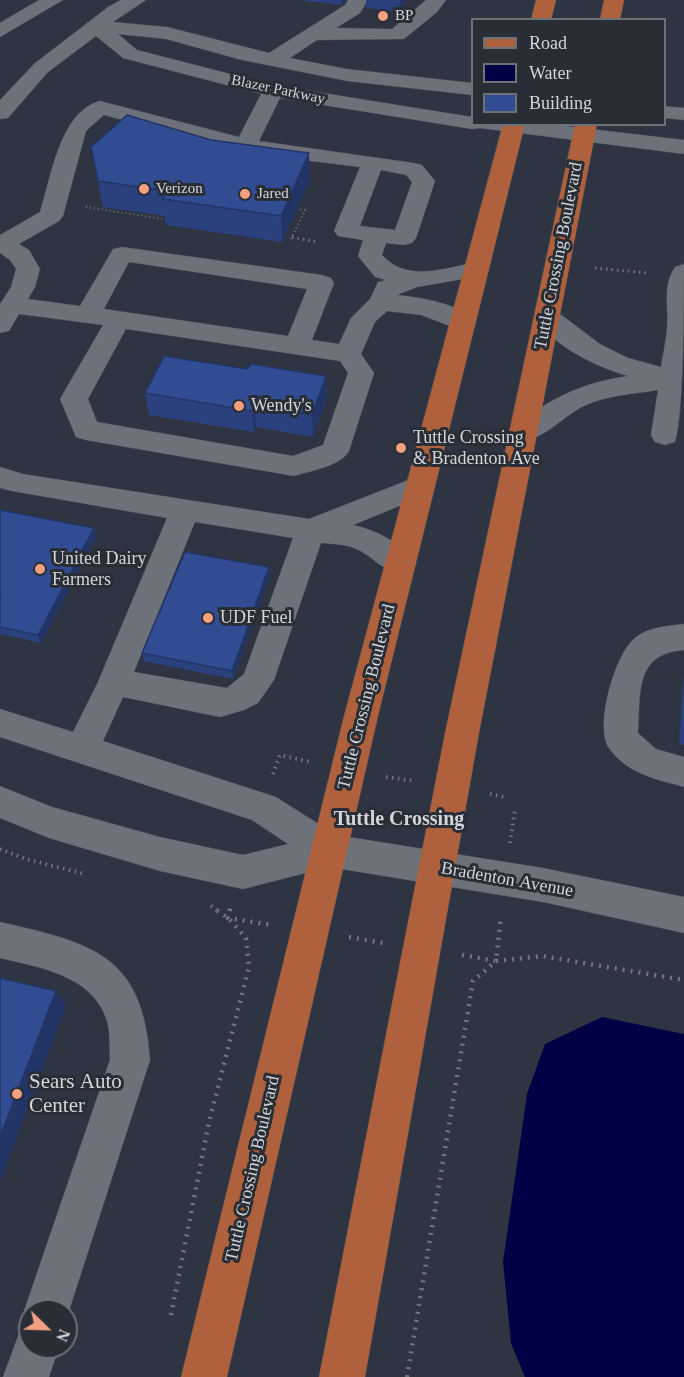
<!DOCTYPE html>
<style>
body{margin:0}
#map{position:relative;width:684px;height:1377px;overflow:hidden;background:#292d35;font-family:Georgia,serif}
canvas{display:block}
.legend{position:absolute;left:471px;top:18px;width:195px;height:108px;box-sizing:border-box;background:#292d35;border:2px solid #6d7178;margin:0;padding:8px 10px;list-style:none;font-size:18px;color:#d4d6dc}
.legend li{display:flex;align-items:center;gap:12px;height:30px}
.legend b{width:30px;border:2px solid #6d7178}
.north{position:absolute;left:18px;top:1299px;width:60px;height:60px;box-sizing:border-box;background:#292d35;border:2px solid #6d7178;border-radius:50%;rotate:113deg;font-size:16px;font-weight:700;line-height:24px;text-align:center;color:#d4d6dc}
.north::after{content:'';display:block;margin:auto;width:21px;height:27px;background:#f2a080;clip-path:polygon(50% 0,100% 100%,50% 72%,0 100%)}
</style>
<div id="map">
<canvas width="684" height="1377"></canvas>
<ul class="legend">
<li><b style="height:8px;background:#ae613c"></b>Road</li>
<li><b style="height:16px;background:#020044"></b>Water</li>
<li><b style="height:16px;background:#324c93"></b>Building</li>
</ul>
<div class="north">N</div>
</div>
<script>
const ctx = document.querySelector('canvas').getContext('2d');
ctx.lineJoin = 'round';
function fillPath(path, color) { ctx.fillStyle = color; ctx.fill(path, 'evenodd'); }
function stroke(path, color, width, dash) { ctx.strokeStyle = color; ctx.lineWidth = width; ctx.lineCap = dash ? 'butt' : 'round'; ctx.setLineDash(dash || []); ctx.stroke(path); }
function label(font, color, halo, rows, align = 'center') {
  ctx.font = font + ' Georgia,serif'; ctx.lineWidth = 6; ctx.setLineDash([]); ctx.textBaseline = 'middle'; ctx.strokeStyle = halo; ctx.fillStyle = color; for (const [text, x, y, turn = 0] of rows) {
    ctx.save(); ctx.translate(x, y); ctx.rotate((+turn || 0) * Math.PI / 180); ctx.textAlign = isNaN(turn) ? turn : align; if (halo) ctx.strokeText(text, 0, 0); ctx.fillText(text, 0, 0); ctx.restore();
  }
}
const built = new Path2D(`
 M0 0H684V1377H0ZM472 20H664V124H472ZM30 1311H66V1347H30Z`);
const water = new Path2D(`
 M602 1017 684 1034V1377H525L511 1343 503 1262 527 1094 545 1044Z`);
const pathFar3 = new Path2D(`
 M86 207 170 220
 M291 239 305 210 297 209`);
const pathFar2 = new Path2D(`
 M292 237 317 242
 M595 268 648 273`);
const pathFar1 = new Path2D(`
 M273 774 280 755 311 762
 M386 777 415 781
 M490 794 504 797
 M510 843 515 810
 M0 849 26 859 85 874
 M211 906 217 910
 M230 910 231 907`);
const path = new Path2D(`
 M230 909 228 918 271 925
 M349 937 383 943
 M462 955 496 961 501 916
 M171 1315 209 1122 249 967 246 938 228 918 215 909
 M407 1377 473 981 496 961 542 956 684 980`);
const minor = new Path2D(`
 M39 0H63L0 37V23Z
 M121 0H146L113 22 167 27 269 53 345 5 348 0H368L360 13 336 28 392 29 426 0H446L437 12 404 39 317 40 290 58 347 69 472 83V95L347 81 242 60 166 39 118 34 137 50 273 85 472 117V124H548L684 140V154L480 128 472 129 280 98 259 141 414 163 422 165 435 181 416 238 412 243 404 245 386 243 382 255C407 283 445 268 477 262L486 265 489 270 486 275 417 287 397 295C418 297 464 304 476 323L472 329 463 331 421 315 387 311 375 322 361 354 374 373 349 451C341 466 310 471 294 476L86 440 76 437 60 399 103 325 19 314 9 331 0 333V304L11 287 16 269 10 260 0 253V235L40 212C51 178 60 111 100 101L239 137 261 94 123 58 96 36 48 72 8 118 0 119V100L34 64 108 7ZM104 115 246 153 360 167 334 231 338 236 363 240 358 256 375 277 386 280 378 282 370 299 351 318 339 344 312 340 334 283 331 278 322 275 122 247 113 249 80 306 28 299 35 287 40 269 29 250 19 244 59 221 63 216 86 131ZM381 170 406 175 412 182 395 230 360 226ZM129 262 307 289 288 336 104 309ZM126 329 340 361 348 373 323 445 293 456 97 422 88 399Z
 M664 106 684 108V120L664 118Z
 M684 264C684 301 684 415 675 442L665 445 655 442 651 435 658 390C633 394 607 395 584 406 562 416 540 446 514 439L510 432 514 425C556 397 577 384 628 376 596 367 553 346 534 317L538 311 547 309 556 311 600 344 628 358 661 367C663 354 666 341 667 328 669 307 662 286 675 267Z
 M0 467 23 474 309 519 411 479 421 476 431 479 435 486 431 493 353 525C374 529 406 545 416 564L412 572C387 580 376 556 354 548 345 544 332 544 321 543L274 680 258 703 244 710 220 717 123 697 103 741 276 797 336 835 543 868 684 897V933L543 902 329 867 243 889 160 871 49 838 0 818V786L52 807 160 837 243 855 288 844 252 820 0 737V709L73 732 98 682 167 518 12 491 0 488ZM195 522 293 538 244 674 227 688 134 672Z
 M684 624V650C634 654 641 693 638 733L656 749 684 757V787C656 779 627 774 609 748 594 727 615 652 636 637 649 627 668 626 684 624Z
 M0 922C92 943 143 954 150 1060L66 1320V1311H30V1325L24 1311 110 1060C109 1046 111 1031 106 1018 91 975 38 967 0 958Z
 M30 1326V1347H59L49 1377H3L20 1331Z`);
const major = new Path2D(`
 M536 0H556L551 20H531Z
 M604 0H624L620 20H600Z
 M503 124H525L378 716 227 1377H181L344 716Z
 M575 124H597L479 733 365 1377H319L445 733Z`);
const wall = new Path2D(`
 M299 0H346L341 5Z
 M366 0H405L399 12 366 8Z
 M91 147 310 179 282 242 166 225 165 216 103 207Z
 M247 369 326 376 327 398 313 437 256 427 254 432 149 415 145 393Z
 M0 510 94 528 96 537 41 643 0 634Z
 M270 575 233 679 144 661 142 653Z
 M684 674V745L679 744Z`);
const shadedWall = new Path2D(`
 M341 0H346L341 5Z
 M400 0H405L399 12Z
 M309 153 310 179 282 242 281 216Z
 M326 376 327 398 313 437 312 415Z
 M255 406 256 427 254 432 252 411Z
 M94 528 96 537 41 643 38 635Z
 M269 567 270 575 233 679 232 671Z
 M56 991 66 1006 0 1182V1137Z`);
const building = new Path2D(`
 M127 115 211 140 309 153 281 216 163 199 167 191 98 181 91 147Z
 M164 356 247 369 251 364 326 376 312 415 255 406 252 411 145 393Z
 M0 510 94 528 38 635 0 627V595L1 594H0Z
 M185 552 269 567 232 671 142 653Z
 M0 978 56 991 0 1137Z`);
const markers = [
 [383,16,6,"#f2a080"],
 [144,189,6,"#f2a080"],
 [245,194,6,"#f2a080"],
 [239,406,6,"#f2a080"],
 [401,448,6,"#f2a080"],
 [40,569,6,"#f2a080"],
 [208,618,6,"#f2a080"],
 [17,1094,6,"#f2a080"]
];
const farPoinames = [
 ["BP",395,16],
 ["Verizon",156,189],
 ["Jared",257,194]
];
const farStreetnames = [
 ["Blazer Parkway",278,90,12]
];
const streetNames = [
 ["Tuttle Crossing Boulevard",559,256,-79],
 ["Tuttle Crossing Boulevard",367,697,-76],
 ["Bradenton Avenue",507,880,10],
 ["Tuttle Crossing Boulevard",253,1169,-77]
];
const poiNames = [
 ["Wendy's",251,406],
 ["Tuttle Crossing",413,438],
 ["& Bradenton Ave",413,459],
 ["United Dairy",52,559],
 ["Farmers",52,580],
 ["UDF Fuel",220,618]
];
const neighbourhoodNames = [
 ["Tuttle Crossing",399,820]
];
const nearPoinames = [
 ["Sears Auto",29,1082],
 ["Center",29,1106]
];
fillPath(built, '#2e3442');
fillPath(water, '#020044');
stroke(minor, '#484b52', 1);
stroke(major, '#484b52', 1);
stroke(pathFar3, '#73767e', 2, [1, 3]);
stroke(pathFar2, '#73767e', 3, [1.5, 4]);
stroke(pathFar1, '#73767e', 4, [1.5, 4.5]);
stroke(path, '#73767e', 4.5, [2, 6]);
fillPath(minor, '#6c717a');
fillPath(major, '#ae613c');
fillPath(wall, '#2b417e');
fillPath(shadedWall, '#233567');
fillPath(building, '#324c93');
stroke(building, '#233567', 1.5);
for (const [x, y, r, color] of markers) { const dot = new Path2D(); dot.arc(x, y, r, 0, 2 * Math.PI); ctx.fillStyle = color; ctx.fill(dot); stroke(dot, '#292d35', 2); }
label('15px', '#d4d6dc', '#292d35', farPoinames, 'left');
label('15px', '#d4d6dc', '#292d35', farStreetnames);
label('18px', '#d4d6dc', '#292d35', streetNames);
label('18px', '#d4d6dc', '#292d35', poiNames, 'left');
label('bold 20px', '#d4d6dc', '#292d35', neighbourhoodNames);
label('21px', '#d4d6dc', '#292d35', nearPoinames, 'left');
</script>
